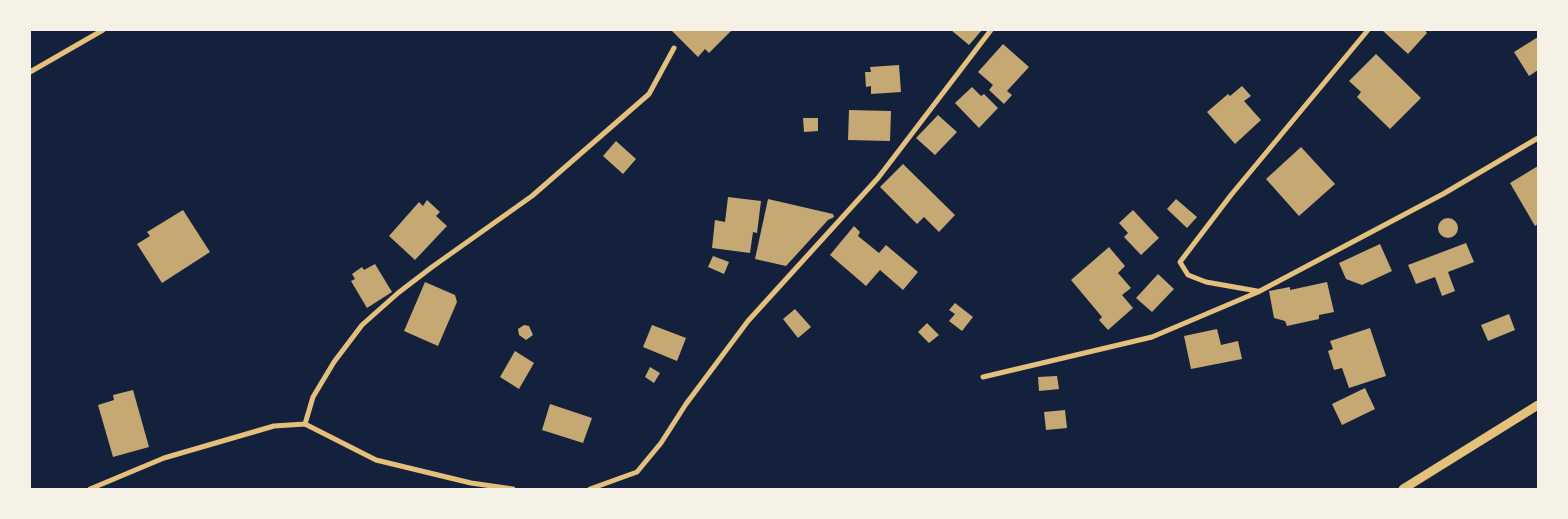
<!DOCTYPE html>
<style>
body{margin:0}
#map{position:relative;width:1568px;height:519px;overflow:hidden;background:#14213d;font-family:Ubuntu,sans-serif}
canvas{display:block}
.frame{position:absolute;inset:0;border:31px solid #f6f1e7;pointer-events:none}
</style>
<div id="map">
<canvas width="1568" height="519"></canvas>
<div class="frame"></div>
</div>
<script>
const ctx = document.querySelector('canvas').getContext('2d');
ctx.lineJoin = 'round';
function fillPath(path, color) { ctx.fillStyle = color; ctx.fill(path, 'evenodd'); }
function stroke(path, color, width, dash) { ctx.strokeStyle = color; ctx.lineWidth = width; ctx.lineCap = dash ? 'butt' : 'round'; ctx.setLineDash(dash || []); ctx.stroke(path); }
const building = new Path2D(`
 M671 30H732L709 53 705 49 698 57Z
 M951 30H982L969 45Z
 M1382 30H1425L1427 33 1408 54Z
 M1538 37V70L1529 76 1514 52Z
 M1003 44 1029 67 1007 91 1012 95 1004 104 989 90 993 85 978 72Z
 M1376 54 1421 98 1390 129 1357 97 1361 92 1349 81Z
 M899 65 901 92 871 94V86L866 87 865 72H871L870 67Z
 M1242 86 1251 96 1244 101 1261 120 1235 144 1207 112 1228 94 1230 96Z
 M972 87 981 96 984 94 998 108 979 128 955 103Z
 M849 110 891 111 890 141 848 140Z
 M938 115 957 132 935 155 916 138Z
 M803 118H818V131L804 132Z
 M616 141 636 159 623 174 603 156Z
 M1301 147 1335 184 1299 216 1266 179Z
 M903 164 955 215 939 232 924 217 917 224 880 187Z
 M1538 166V224L1535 226 1510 183Z
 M728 197 761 201 757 233 753 232 750 253 712 248 715 220 725 222Z
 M768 199 833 214 834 217 828 220 786 266 755 259Z
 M1176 199 1197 217 1187 228 1167 209Z
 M427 200 440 212 436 216 447 226 415 260 389 236 419 202 423 206Z
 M183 210 210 252 162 283 137 244 150 236 147 232Z
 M1133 210 1159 238 1141 255 1124 237 1128 233 1119 223Z
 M1438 228a10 10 0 1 1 20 0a10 10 0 1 1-20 0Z
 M854 226 860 232 858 236 879 253 886 245 918 272 903 290 880 270 866 286 830 255Z
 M1466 243 1474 262 1448 272 1455 291 1442 296 1435 277 1416 284 1408 265Z
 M1380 244 1392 271 1362 285 1346 279 1339 263Z
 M1109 247 1125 266 1118 273 1131 288 1122 295 1133 308 1108 330 1099 320 1102 317 1071 280Z
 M713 256 729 262 724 274 708 267Z
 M375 264 392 292 367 308 351 281 355 279 352 274 362 267 364 270Z
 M1158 274 1174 289 1152 312 1136 298Z
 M425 282 455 295 457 302 438 346 404 331Z
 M1327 282 1334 312 1319 315V319L1287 326 1285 321 1274 318 1269 291 1290 287V290Z
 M955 303 973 317 962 331 949 321 955 314 949 310Z
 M795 309 811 327 798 338 783 319Z
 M1509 314 1515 330 1488 341 1481 325Z
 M927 323 939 335 929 343 918 332Z
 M524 325 529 326 533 335 526 340 519 335 518 329Z
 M652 325 686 338 677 361 643 347Z
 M1370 328 1386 376 1349 388 1342 368 1334 370 1328 351 1333 349 1330 341Z
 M1217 329 1221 345 1238 341 1242 359 1191 369 1184 336Z
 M515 351 534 363 519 389 500 377Z
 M650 367 660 373 654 383 645 377Z
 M1057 376 1059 389 1039 391 1038 377Z
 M1365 388 1375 409 1342 425 1332 404Z
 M133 390 149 447 113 457 98 405 114 400 113 395Z
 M550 404 592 418 583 443 542 430Z
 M1065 410 1067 428 1046 430 1044 412Z`);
const minor = new Path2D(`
 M30 72 103 30
 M1257 291 1206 282 1188 275 1180 262 1231 195 1368 30
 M983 377 1152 337 1258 292 1443 194 1538 138
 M305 424 313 397 334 362 362 325 398 293 432 267 532 196 649 94 674 48
 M90 489 164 458 274 426 305 424 376 460 471 483 513 489
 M590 489 637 472 661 443 686 404 748 321 878 178 991 30`);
const tertiary = new Path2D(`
 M1403 489 1538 405`);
fillPath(building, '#c6a872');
stroke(minor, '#e5c07b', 5);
stroke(tertiary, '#e5c07b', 9);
</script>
